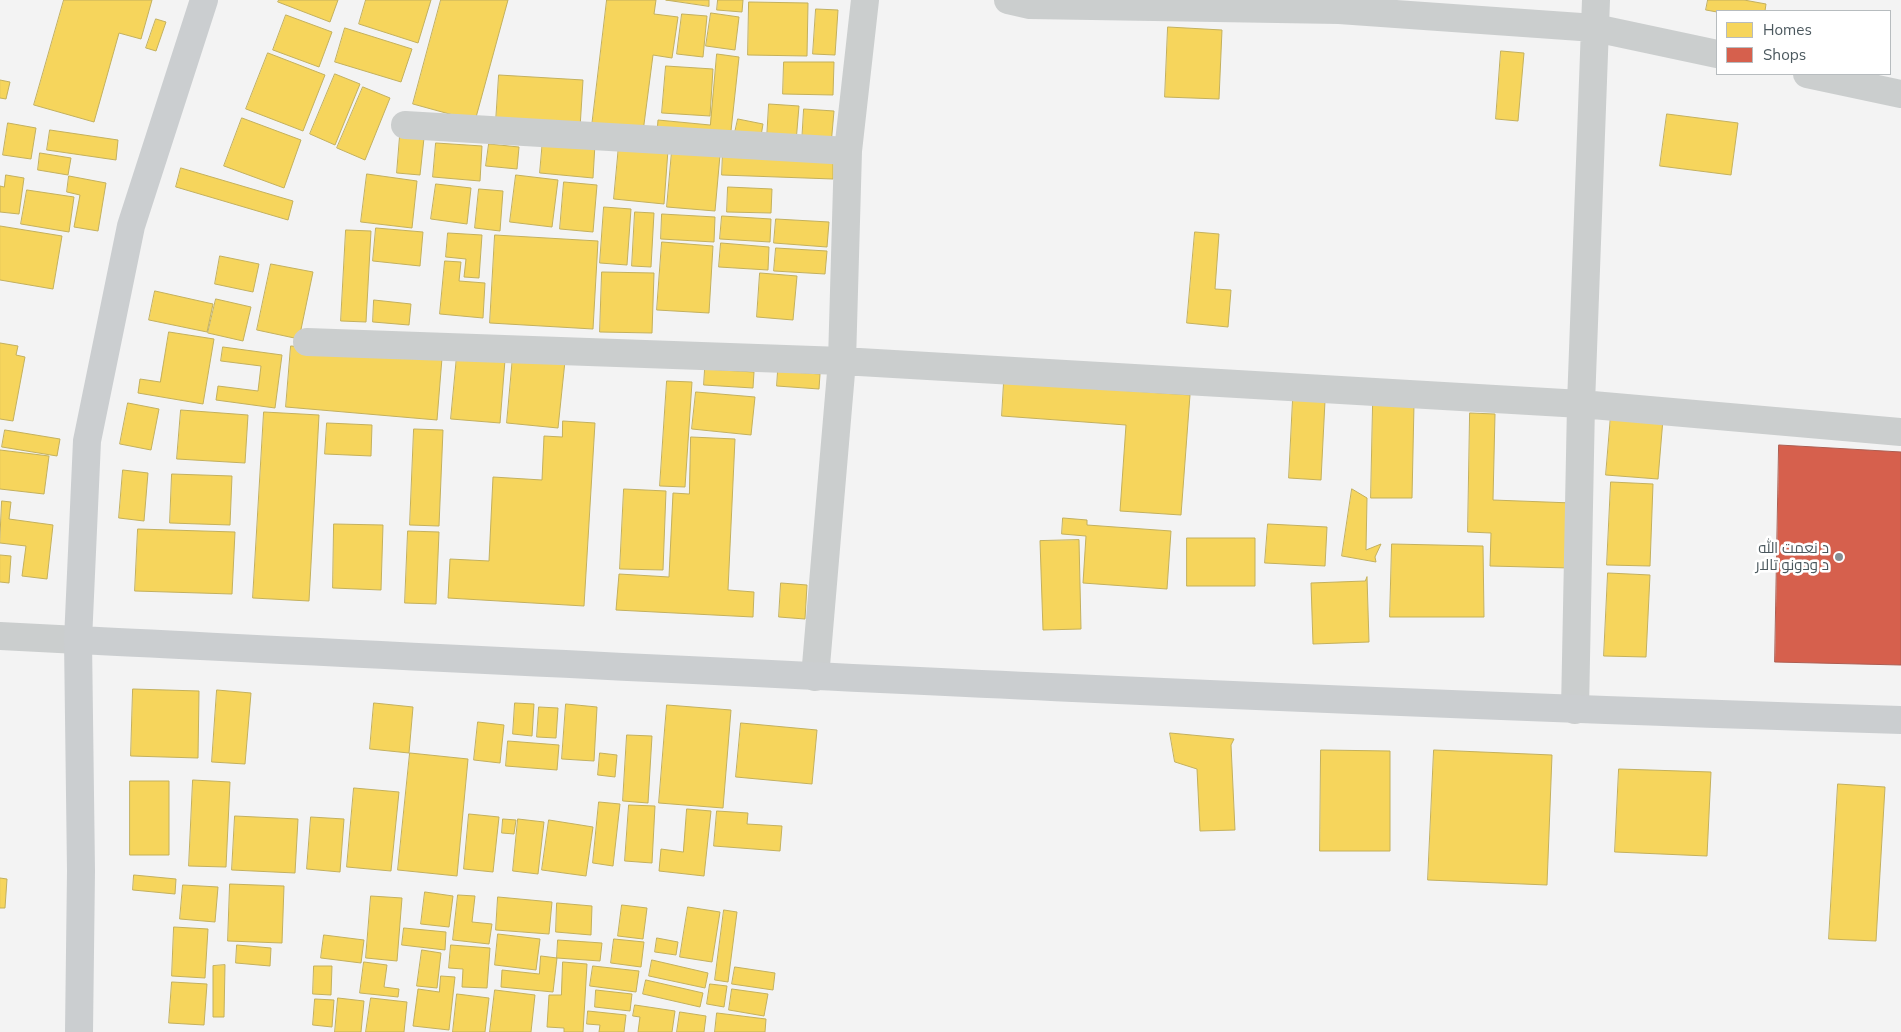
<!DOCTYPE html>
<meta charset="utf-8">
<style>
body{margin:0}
#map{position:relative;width:1901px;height:1032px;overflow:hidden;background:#f3f3f3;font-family:Mulish,sans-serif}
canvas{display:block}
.legend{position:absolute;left:1716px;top:10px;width:175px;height:65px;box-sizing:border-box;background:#fff;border:1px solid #b7bcbf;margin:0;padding:6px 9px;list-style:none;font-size:15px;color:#4b585e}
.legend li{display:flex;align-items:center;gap:10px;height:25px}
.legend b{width:25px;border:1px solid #b7bcbf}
</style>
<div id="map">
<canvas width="1901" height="1032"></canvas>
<ul class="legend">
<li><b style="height:14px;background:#f6d55c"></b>Homes</li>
<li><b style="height:14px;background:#d6604d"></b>Shops</li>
</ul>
</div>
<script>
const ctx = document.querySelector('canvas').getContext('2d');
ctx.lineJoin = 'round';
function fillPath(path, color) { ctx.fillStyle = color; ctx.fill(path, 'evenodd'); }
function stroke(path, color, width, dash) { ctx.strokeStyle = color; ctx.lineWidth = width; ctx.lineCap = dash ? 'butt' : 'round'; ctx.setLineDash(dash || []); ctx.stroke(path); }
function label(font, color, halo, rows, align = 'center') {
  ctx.font = font + ' Mulish,Cairo,sans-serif'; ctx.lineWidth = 5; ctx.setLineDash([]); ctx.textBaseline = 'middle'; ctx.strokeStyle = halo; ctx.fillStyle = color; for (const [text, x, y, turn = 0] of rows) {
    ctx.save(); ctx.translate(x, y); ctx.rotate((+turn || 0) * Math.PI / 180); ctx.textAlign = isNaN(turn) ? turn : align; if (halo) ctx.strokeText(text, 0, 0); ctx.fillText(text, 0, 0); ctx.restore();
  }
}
const homes = new Path2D(`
 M64 0H152L141 39 119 33 94 122 34 105Z
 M279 0H338L330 22 278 2Z
 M366 0H431L418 43 359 24Z
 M441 0H508L475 121 413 104Z
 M607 0H656L654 14 678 17 672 58 653 55 643 132 592 126Z
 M666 0H709V6Z
 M718 0H743L742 12 717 10Z
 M1708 0H1744L1766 4 1765 11 1717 12 1706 10Z
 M749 2 808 3 807 56 748 55Z
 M816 9 838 10 835 55 813 54Z
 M711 13 739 17 735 50 706 46Z
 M682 14 707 16 703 57 677 54Z
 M286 15 332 32 319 67 273 50Z
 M156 19 166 22 156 51 146 48Z
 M1168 27 1222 30 1219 99 1165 97Z
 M345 28 412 49 401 82 335 62Z
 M1501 51 1524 53 1518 121 1496 119Z
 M268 53 325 75 303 131 246 109Z
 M717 54 739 57 730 140 657 133 658 120 710 125Z
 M784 62H834L833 95 783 94Z
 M666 66 713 69 710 116 662 113Z
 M335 74 360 84 335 145 310 134Z
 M499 75 583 80 580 128 496 122Z
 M0 80 10 82 6 99 0 98Z
 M363 87 390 98 365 160 337 148Z
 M769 104 799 106 796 142 767 139Z
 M804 109 834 111 831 145 802 143Z
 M1667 114 1738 123 1731 175 1660 166Z
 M242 118 301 140 284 188 224 166Z
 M738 119 763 124 760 142 734 137Z
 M8 123 36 128 31 159 3 155Z
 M50 130 118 140 116 160 47 150Z
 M400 136 424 138 420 175 397 173Z
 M543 139 595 144 593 178 540 173Z
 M436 143 482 146 480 181 433 177Z
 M489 144 519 147 517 169 486 166Z
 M619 145 668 150 664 204 614 199Z
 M672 151 720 155 715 211 667 207Z
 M723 151 833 156V179L722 175Z
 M40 153 71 158 68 175 38 170Z
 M181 168 293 201 288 220 176 187Z
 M367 174 417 181 412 228 361 222Z
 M6 175 24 178 19 214 0 212V186L4 187Z
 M516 175 558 180 552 227 510 222Z
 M69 176 106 183 98 231 74 227 80 195 67 192Z
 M564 182 597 185 593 232 560 229Z
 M436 184 471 188 467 224 431 219Z
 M728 187 772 189 771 213 727 212Z
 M479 189 503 191 500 231 475 228Z
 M27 190 74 197 69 232 21 224Z
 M604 207 631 209 627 265 600 263Z
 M635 212 654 213 651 267 632 266Z
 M662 214 715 217 714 242 661 239Z
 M722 216 771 219 770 242 720 239Z
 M776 219 829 222 827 247 774 243Z
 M0 226 62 236 53 289 0 280Z
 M376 228 423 232 420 266 373 261Z
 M346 230 371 231 366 322 341 321Z
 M1195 232 1219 234 1215 289 1231 290 1228 327 1187 323Z
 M448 233 482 235 479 278 464 277 466 259 446 257Z
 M495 235 598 241 593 329 490 323Z
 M662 242 713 246 709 313 657 310Z
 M721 243 769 247 768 270 719 267Z
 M776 248 827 251 825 274 774 271Z
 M220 256 259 264 253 292 215 284Z
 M445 261 461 262 459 281 485 283 483 318 440 314Z
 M271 264 313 272 299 339 257 330Z
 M602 272 654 273 652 333 600 332Z
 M760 273 797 276 793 320 757 317Z
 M155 291 213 304 207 332 149 320Z
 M216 299 251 307 243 341 208 333Z
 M374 300 411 304 409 325 373 322Z
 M169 332 214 339 203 404 138 393 140 379 160 382Z
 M0 343 18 346 16 355 25 357 13 421 0 419Z
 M291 346 442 358 437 420 286 407Z
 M223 347 282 355 275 408 216 400 218 386 258 391 261 366 221 361Z
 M457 356 505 360 500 423 451 419Z
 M513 356 565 361 558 428 507 423Z
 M705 369 754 372 753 388 704 385Z
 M778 371 820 374 819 389 777 386Z
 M667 381 692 382 685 487 660 486Z
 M1004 382 1190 395 1181 515 1120 511 1126 425 1002 416Z
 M696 392 755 397 751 435 692 429Z
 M1293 399 1325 401 1321 480 1289 478Z
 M128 403 159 409 151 450 120 444Z
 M1373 404H1414L1412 498H1371Z
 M181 410 248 415 245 463 177 459Z
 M264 412 319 415 309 601 253 598Z
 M1470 413 1495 414 1493 500 1572 503 1570 568 1490 566 1491 533 1468 532Z
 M1611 415 1663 419 1658 479 1606 475Z
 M563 421 595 423 584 606 448 598 450 559 489 561 493 477 542 480 544 436 562 437Z
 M327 423 372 425 371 456 325 454Z
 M414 429 443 430 439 526 410 525Z
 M5 430 60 439 57 456 2 447Z
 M691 437 735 439 728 590 754 592 753 617 616 610 619 574 669 577 673 493 689 494Z
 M0 450 49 456 44 494 0 489Z
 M123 470 148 473 144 521 119 518Z
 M172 474 232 476 230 525 170 523Z
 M1611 482 1653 484 1650 566 1607 565Z
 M624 489 666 491 663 570 620 569Z
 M1352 489 1367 498 1366 550 1381 544 1375 557 1376 562 1342 556Z
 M2 501 11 502 9 519 53 525 47 579 22 576 26 546 0 543Z
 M1063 518 1087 520V525L1171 531 1167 589 1083 583 1086 536 1062 534Z
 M334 524 383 525 381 590 333 588Z
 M1268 524 1327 527 1325 566 1265 563Z
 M138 529 235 532 232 594 135 591Z
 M408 531 439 532 436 604 405 603Z
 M1187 538H1255V586H1187Z
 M1079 540 1081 629 1043 630 1040 541Z
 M1392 544 1483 546 1484 617H1390Z
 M0 555 11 556 9 583 0 582Z
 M1608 573 1650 575 1646 657 1604 656Z
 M1367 577 1369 642 1313 644 1311 583 1365 581Z
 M781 583 807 585 805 619 779 617Z
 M133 689 199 691 198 758 131 756Z
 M217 690 251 693 245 764 212 762Z
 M374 703 413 707 409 753 370 749Z
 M515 703 534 704 532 736 513 734Z
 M566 704 597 707 594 761 562 759Z
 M667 705 731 710 723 808 659 803Z
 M539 707 558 708 556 738 537 737Z
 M478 722 504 725 500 763 474 760Z
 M741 723 817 730 812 784 736 777Z
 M1170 733 1234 739 1231 745 1235 830 1200 831 1197 769 1175 762Z
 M627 735 652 736 648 803 623 801Z
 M508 741 559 745 557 770 506 766Z
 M1321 750 1390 751V851H1320Z
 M1434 750 1552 755 1547 885 1428 880Z
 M410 753 468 759 457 876 398 870Z
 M600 753 617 755 615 777 598 775Z
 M1619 769 1711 772 1707 856 1615 852Z
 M193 780 230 782 226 867 189 866Z
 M130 781H169V855H130Z
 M1838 784 1885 787 1876 941 1829 939Z
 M354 788 399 792 391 871 347 867Z
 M599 802 620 804 613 866 593 863Z
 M629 805 655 806 652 863 625 861Z
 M687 809 711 811 704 876 659 871 661 849 683 852Z
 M717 811 748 813 747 824 782 826 780 851 714 846Z
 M469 814 499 817 493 872 464 869Z
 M235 816 298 819 295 873 232 870Z
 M311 817 344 819 340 872 307 869Z
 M503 819 516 820 514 834 502 833Z
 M518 819 544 822 538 874 513 871Z
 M549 820 593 827 586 876 542 870Z
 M134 875 176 879 175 894 133 890Z
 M0 878 7 879 5 908H0Z
 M230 884 284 886 282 943 228 941Z
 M183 885 218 887 215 922 180 919Z
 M425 892 453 896 449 927 421 924Z
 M458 895 475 896 472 922 492 924 489 944 453 940Z
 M371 896 402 898 397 961 366 958Z
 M498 897 552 902 549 934 496 930Z
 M557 903 592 906 591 935 556 932Z
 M622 905 647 908 643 939 618 936Z
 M688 907 720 912 712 962 680 957Z
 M724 910 737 912 728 982 715 980Z
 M174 927 208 929 205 978 172 976Z
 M404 928 446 932 445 950 402 945Z
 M498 934 540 939 536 970 495 965Z
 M324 935 364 940 361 963 321 958Z
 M657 938 678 942 676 955 655 952Z
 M614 939 644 942 641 967 611 963Z
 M558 940 602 943 600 961 557 958Z
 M237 945 271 948 270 966 236 963Z
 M451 945 490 948 487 988 462 987 463 969 449 968Z
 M422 950 441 953 437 988 417 986Z
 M541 956 557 958 553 992 501 987 502 970 539 974Z
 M652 960 708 973 705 988 649 976Z
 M364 962 387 965 384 987 399 989 398 997 360 993Z
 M563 962 587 964 583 1032H564V1028L547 1027 549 995H561Z
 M225 965 224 1017H213V966Z
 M314 966H332L331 995 313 994Z
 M593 966 639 971 636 992 590 986Z
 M735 967 775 973 773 990 732 984Z
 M441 976 455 977 449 1030 413 1026 418 989 439 992Z
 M646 980 703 993 700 1007 643 994Z
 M172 982 207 984 204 1025 169 1023Z
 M710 984 727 986 724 1007 707 1004Z
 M732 989 768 994 764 1016 729 1010Z
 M495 990 535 995 531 1032H490Z
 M596 990 632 994 630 1011 595 1007Z
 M457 994 489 998 485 1032H453Z
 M338 998 364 1001 361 1032H335Z
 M371 998 407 1002 404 1032H366Z
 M315 999 334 1000 332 1027 313 1025Z
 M635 1005 675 1011 672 1032H638L640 1017 633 1016Z
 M588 1011 626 1015 624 1032H599L600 1025 587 1024Z
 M680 1012 706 1016 704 1032H677Z
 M717 1013 766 1019 765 1032H715Z`);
const shops = new Path2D(`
 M1779 445 1901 452V665L1775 662Z`);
const street = new Path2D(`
 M1008 0 1030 5 1339 10 1595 28 1717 54
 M1807 74 1901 94
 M405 125 848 151
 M307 342 842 361 1581 404 1901 432
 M0 636 78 640
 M815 677 842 361 848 151 865 0
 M1575 710 1581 404 1596 0`);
const secondary = new Path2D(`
 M78 640 87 441 131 226 204 0
 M79 1032 81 871 78 640C685 670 1293 701 1901 720`);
const markers = [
 [1839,557,5,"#868e92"]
];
const poiNames = [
 ["د نعمت الله",1829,548],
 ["د ودونو تالار",1829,565]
];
fillPath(homes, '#f6d55c');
stroke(homes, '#c3b05d', 1);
fillPath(shops, '#d6604d');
stroke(shops, '#ac5e52', 1);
stroke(street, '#cbcece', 28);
stroke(secondary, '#cbced0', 28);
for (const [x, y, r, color] of markers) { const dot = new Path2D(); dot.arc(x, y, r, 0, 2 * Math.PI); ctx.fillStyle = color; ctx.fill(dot); stroke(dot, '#fff', 2); }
label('15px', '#4b585e', '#fff', poiNames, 'right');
</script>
